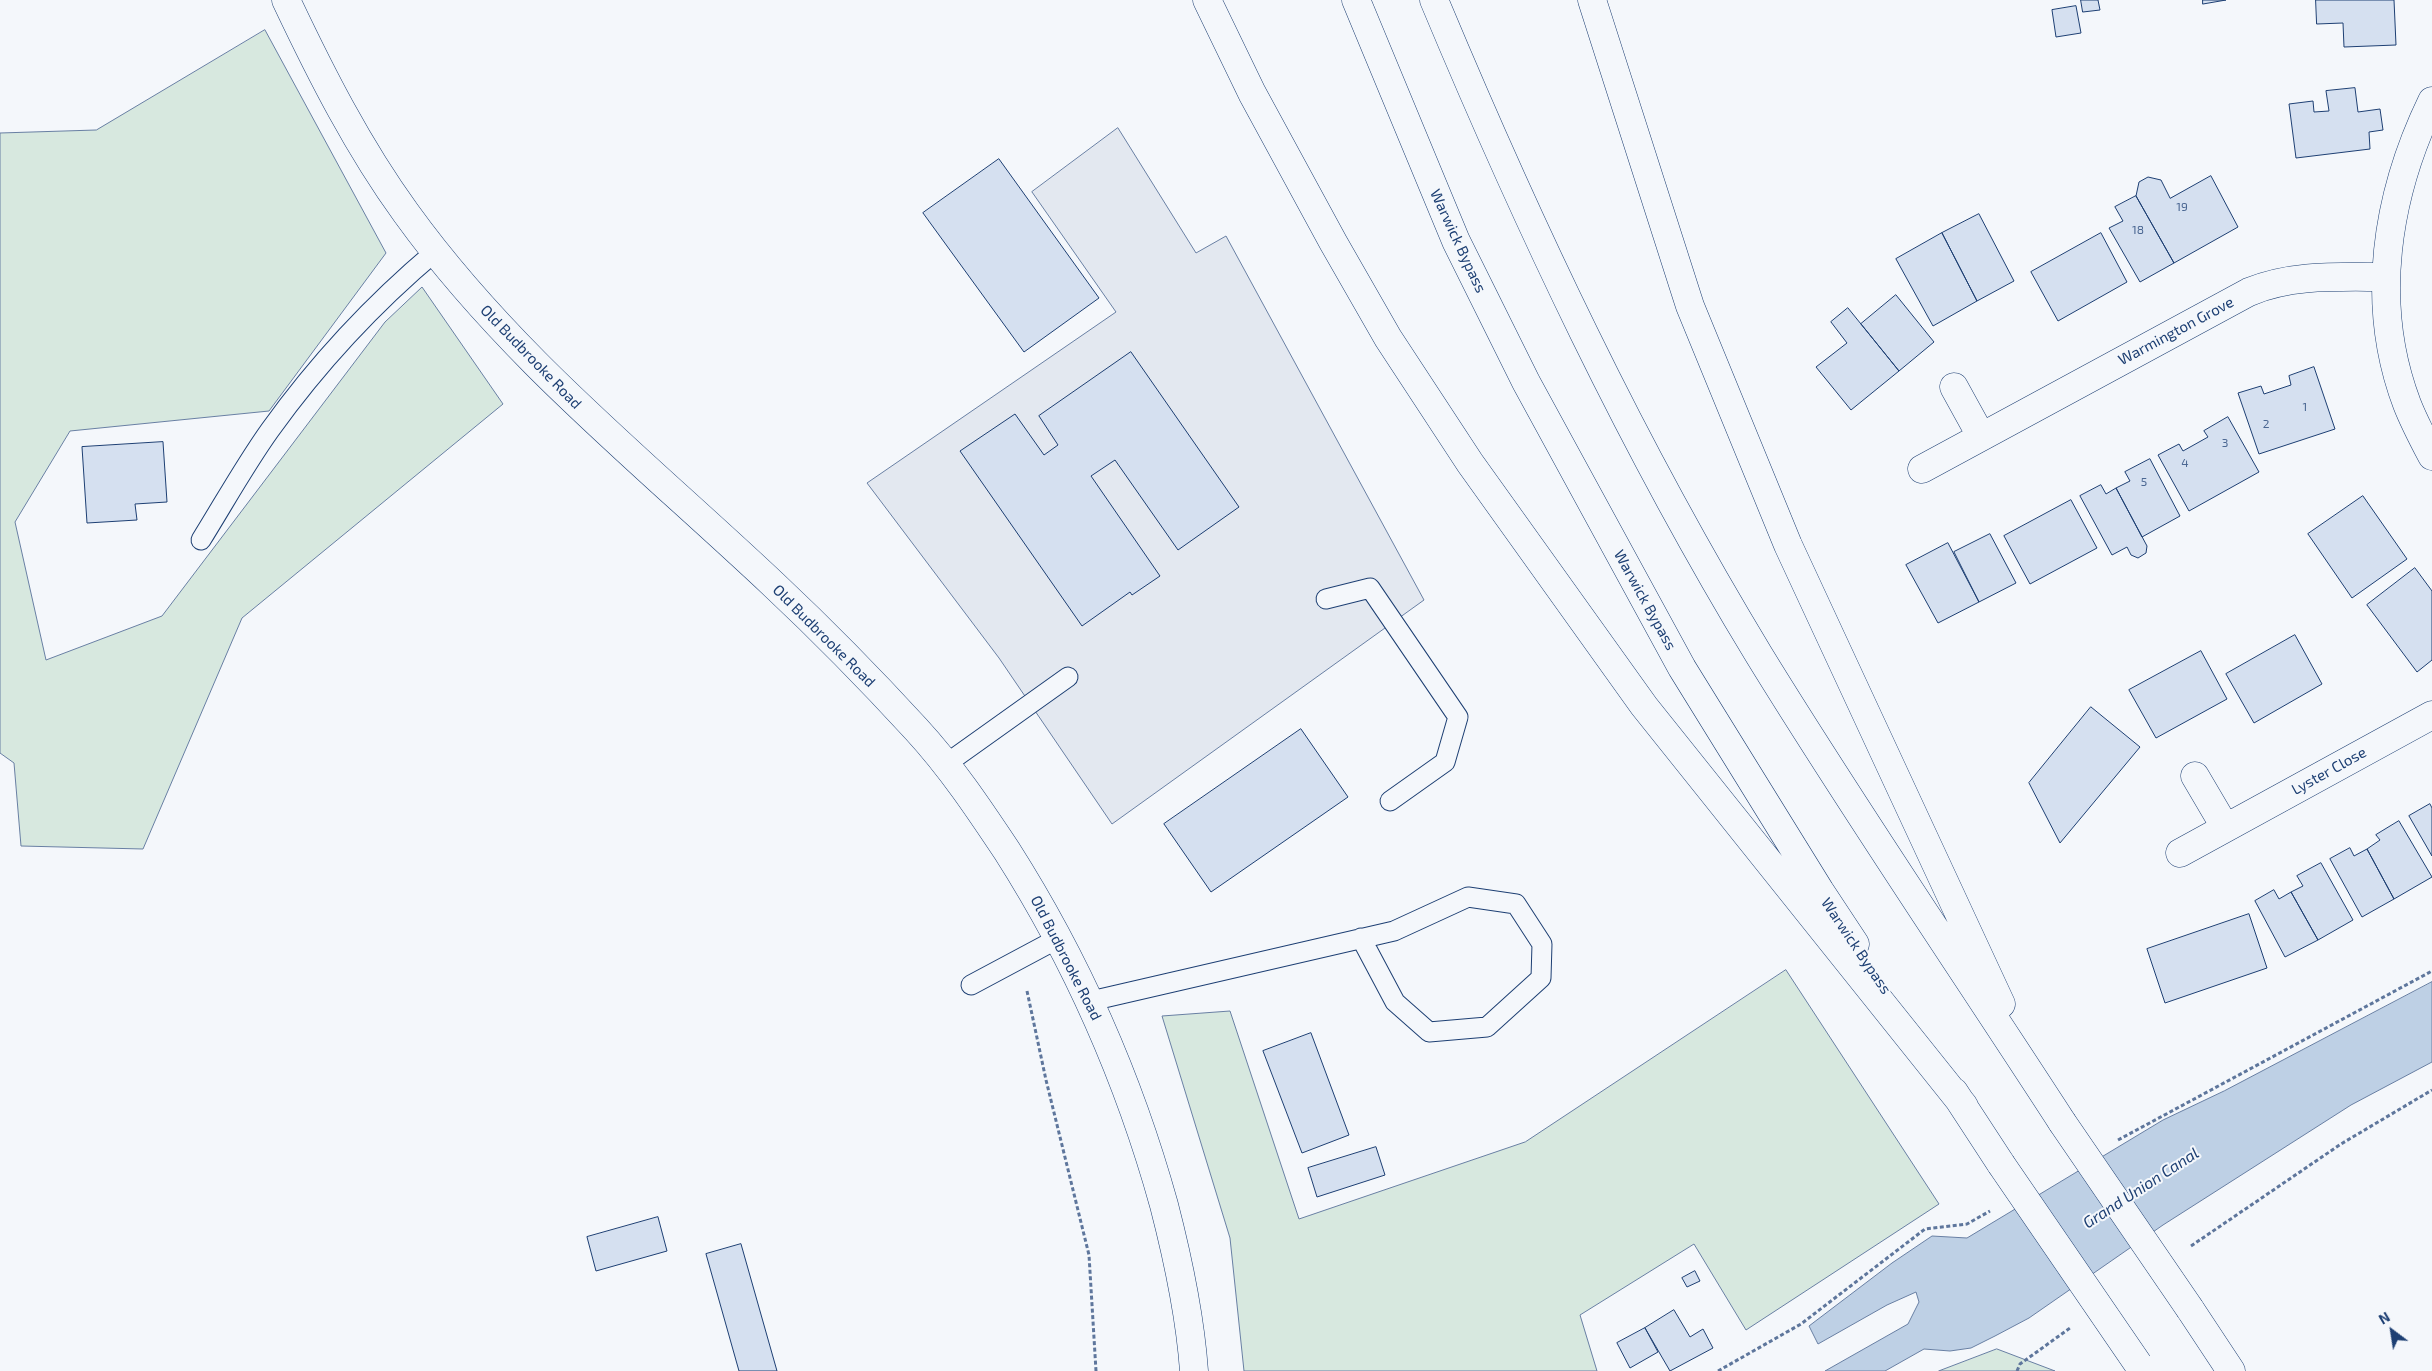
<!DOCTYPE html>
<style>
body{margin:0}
#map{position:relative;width:2432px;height:1371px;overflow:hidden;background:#f4f7fb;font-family:"Exo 2",sans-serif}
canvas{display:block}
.north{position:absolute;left:2367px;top:1306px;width:50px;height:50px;-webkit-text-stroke:4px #f4f7fb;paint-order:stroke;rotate:329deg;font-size:14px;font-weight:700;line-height:20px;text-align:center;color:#1d3f73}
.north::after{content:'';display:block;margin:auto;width:18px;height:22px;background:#1d3f73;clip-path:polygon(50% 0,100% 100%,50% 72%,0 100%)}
</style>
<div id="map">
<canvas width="2432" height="1371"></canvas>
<div class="north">N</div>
</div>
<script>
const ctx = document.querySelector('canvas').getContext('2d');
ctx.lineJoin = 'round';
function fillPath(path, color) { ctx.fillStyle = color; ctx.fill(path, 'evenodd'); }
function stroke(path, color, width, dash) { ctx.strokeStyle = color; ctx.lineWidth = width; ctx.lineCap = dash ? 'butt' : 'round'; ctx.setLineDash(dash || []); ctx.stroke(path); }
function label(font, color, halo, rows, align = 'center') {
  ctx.font = font + ' "Exo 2",sans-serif'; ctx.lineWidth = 4; ctx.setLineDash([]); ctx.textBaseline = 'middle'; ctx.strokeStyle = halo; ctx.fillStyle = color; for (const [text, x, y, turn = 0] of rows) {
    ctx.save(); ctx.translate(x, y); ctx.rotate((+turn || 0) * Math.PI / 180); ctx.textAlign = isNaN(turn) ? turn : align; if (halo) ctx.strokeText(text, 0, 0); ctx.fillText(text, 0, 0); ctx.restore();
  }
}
const green = new Path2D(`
 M265 30 386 253 269 411 70 431 15 522 46 660 162 616 385 322 422 287 503 404 242 618 143 849 21 846 14 763 0 753V133L96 130Z
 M1786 970 1939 1204 1746 1330 1694 1244 1580 1315 1597 1371H1244L1230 1238 1162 1016 1230 1011 1299 1219 1525 1142Z
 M1997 1349 2055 1371H1939Z`);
const parking = new Path2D(`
 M1118 128 1196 253 1226 236 1424 600 1112 824 999 658 867 483 1116 312 1032 192Z`);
const water = new Path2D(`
 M2432 982V1062L2351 1105 2163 1225 2029 1318 1995 1336 1971 1348 1950 1351 1924 1349 1885 1371H1825L1908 1324 1919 1302 1916 1292 1887 1305 1818 1344 1809 1326 1892 1263 1932 1236 1967 1238 2163 1120 2224 1091Z`);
const building = new Path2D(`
 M2081 0H2098L2100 10 2083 12Z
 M2203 0H2226L2203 4Z
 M2316 0H2394L2396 45 2344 47 2343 23 2317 24Z
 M2076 6 2081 33 2056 37 2052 10Z
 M2355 88 2358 112 2380 109 2383 130 2369 132 2370 149 2296 158 2289 104 2313 101 2314 112 2329 111 2326 91Z
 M999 159 1099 298 1024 352 923 213Z
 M2211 176 2238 227 2174 263 2136 196 2139 182 2148 177 2161 180 2170 198Z
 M2136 196 2174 263 2140 282 2109 228 2123 221 2115 207Z
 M1979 214 2014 281 1977 301 1942 233Z
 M1942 233 1977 301 1933 326 1896 259Z
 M2101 233 2127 282 2058 321 2031 272Z
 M1896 295 1934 342 1899 371 1861 324Z
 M1848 308 1899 371 1851 410 1816 367 1847 343 1831 322Z
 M1131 352 1239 507 1178 550 1115 460 1091 476 1160 576 1132 595 1130 592 1082 626 960 451 1015 414 1044 455 1058 445 1039 416Z
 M2314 367 2335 429 2259 454 2238 393 2261 386 2264 394 2291 385 2289 376Z
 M2228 417 2259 472 2189 511 2158 455 2179 444 2183 451 2208 437 2204 431Z
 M163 442 167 502 135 504 137 520 87 523 82 447Z
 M2150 459 2180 516 2142 537 2116 488 2130 481 2125 472Z
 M2101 485 2106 494 2116 488 2147 546 2146 553 2138 558 2131 555 2127 547 2112 555 2080 496Z
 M2363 496 2407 559 2352 598 2308 534Z
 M2071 500 2097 548 2030 584 2004 536Z
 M1990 534 2016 583 1979 602 1954 552Z
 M1948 543 1979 602 1938 623 1906 565Z
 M2415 568 2432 591V660L2417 672 2367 605Z
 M2295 635 2322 684 2254 723 2226 674Z
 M2201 651 2227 699 2156 738 2129 690Z
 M2091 707 2140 747 2060 843 2029 783Z
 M1301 729 1348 797 1211 892 1164 824Z
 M2430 804 2432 808V856L2409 816Z
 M2399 821 2432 877 2394 899 2367 849 2380 840 2376 835Z
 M2350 848 2354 856 2367 849 2394 899 2362 917 2330 859Z
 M2321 863 2353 920 2318 940 2291 892 2303 886 2297 876Z
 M2274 890 2279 899 2291 892 2318 940 2285 957 2255 901Z
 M2249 914 2267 968 2165 1003 2147 949Z
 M1311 1033 1349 1135 1302 1153 1263 1051Z
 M1376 1147 1385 1175 1317 1197 1308 1168Z
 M658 1217 667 1251 596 1271 587 1237Z
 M741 1244 777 1371H739L706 1254Z
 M1695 1271 1700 1281 1687 1287 1682 1278Z
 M1674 1310 1690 1337 1703 1329 1713 1348 1670 1371 1645 1328Z
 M1645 1328 1658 1352 1630 1368 1617 1343Z`);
const path = new Path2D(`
 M1027 991 1046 1080 1089 1255 1096 1371
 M2118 1140 2432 971
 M2191 1246 2341 1144 2432 1090
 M1718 1371 1801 1324 1925 1229 1967 1224 1990 1211
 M2017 1371 2020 1364 2070 1328`);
const service = new Path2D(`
 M201 540C224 503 245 465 270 430 318 363 373 304 436 251
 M1326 599 1370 588 1458 717 1445 762 1390 801
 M946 764 1068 677
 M971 985 1059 938
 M1091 1001 1394 931 1468 897 1516 904 1542 944 1541 978 1487 1027 1429 1032 1395 1002 1361 938`);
const minor = new Path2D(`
 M2432 101C2386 196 2369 304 2407 404 2414 422 2423 439 2432 456
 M1954 387 1981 436
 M1922 469 2249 292C2292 274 2339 277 2385 277
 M2195 776 2225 827
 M2180 853 2432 715`);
const tertiary = new Path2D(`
 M286 0C321 74 358 147 406 213 509 356 647 465 774 585 823 631 871 680 916 729 951 767 979 809 1007 851 1077 961 1129 1079 1164 1205 1178 1259 1190 1315 1194 1371`);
const trunk = new Path2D(`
 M1207 0 1252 93 1333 242 1388 338 1470 463 1644 706 1964 1106
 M1356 0 1456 241 1526 382 1682 668 1820 891 1855 944
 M1434 0C1528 225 1632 446 1759 655 1856 813 1961 966 2062 1122
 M1592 0 1690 306 1788 545 2001 1004
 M1954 1092 2001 1164
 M2190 1309 2231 1371`);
const trunkBridge = new Path2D(`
 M2062 1122 2190 1309
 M2001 1164 2138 1364`);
const numberNames = [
 ["19",2182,207],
 ["18",2138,230],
 ["1",2305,407],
 ["2",2266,424],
 ["3",2225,443],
 ["4",2185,463],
 ["5",2144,482]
];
const streetNames = [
 ["Warwick Bypass",1458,241,65],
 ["Warmington Grove",2176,331,-28],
 ["Old Budbrooke Road",531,357,46],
 ["Warwick Bypass",1645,600,61],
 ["Old Budbrooke Road",824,636,45],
 ["Lyster Close",2329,771,-29],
 ["Warwick Bypass",1856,946,56],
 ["Old Budbrooke Road",1066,958,63]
];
const waterNames = [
 ["Grand Union Canal",2141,1188,-33]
];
fillPath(green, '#d7e8df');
stroke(green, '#687fa3', 1);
fillPath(parking, '#e3e8f0');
stroke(parking, '#687fa3', 1);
fillPath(water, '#bed0e5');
stroke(water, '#687fa3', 1);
fillPath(building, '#d5e0f0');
stroke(building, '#1d3f73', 1);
stroke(service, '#1d3f73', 21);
stroke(minor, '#1d3f73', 29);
stroke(tertiary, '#1d3f73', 29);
stroke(trunk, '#1d3f73', 29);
stroke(path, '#5e769c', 3, [4, 2.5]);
stroke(service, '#f4f7fb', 19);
stroke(minor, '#f4f7fb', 28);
stroke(tertiary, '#f4f7fb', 28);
stroke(trunk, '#f4f7fb', 28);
stroke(trunkBridge, '#1d3f73', 29, []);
stroke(trunkBridge, '#f4f7fb', 28);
label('12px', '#4b6792', null, numberNames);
label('15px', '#1d3f73', '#f4f7fb', streetNames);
label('italic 16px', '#1d3f73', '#f4f7fb', waterNames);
</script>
